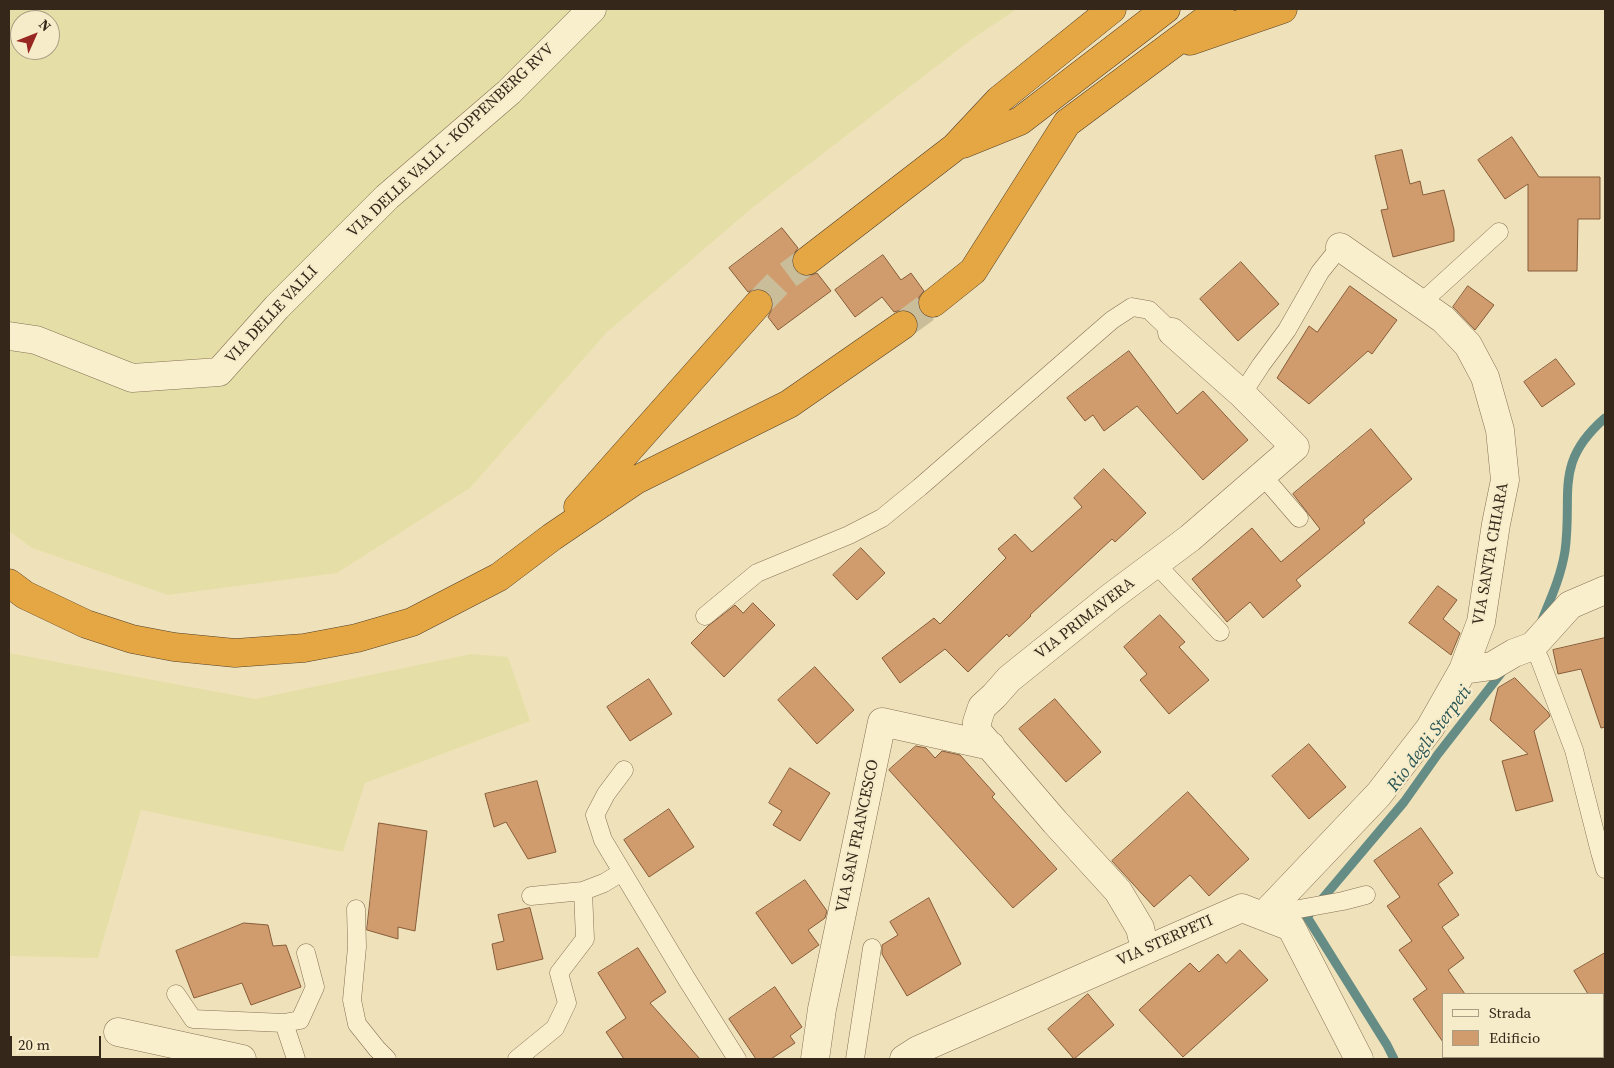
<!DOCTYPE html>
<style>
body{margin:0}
#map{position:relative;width:1614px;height:1068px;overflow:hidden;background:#efe2ba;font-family:"Source Serif 4",serif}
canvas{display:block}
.frame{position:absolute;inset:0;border:10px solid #35281a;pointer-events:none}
.legend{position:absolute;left:1442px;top:993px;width:162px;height:65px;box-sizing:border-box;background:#f7ecca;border:1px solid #a99e84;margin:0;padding:6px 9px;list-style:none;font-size:15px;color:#35281a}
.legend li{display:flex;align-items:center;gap:10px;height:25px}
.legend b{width:25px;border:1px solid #a99e84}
.north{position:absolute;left:10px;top:10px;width:50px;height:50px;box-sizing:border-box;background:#f7ecca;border:1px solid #a99e84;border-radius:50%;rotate:46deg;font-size:14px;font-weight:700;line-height:20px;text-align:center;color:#35281a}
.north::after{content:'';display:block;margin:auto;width:18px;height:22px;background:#982721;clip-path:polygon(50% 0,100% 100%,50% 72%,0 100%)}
.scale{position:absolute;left:10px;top:1036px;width:91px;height:22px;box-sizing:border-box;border:2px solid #35281a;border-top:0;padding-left:6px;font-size:15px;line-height:18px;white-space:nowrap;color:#35281a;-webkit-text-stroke:4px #f7ecca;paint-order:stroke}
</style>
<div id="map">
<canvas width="1614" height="1068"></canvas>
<div class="frame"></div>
<ul class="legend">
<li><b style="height:6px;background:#faefcd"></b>Strada</li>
<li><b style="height:14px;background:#d09c6e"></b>Edificio</li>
</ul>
<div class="north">N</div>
<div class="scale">20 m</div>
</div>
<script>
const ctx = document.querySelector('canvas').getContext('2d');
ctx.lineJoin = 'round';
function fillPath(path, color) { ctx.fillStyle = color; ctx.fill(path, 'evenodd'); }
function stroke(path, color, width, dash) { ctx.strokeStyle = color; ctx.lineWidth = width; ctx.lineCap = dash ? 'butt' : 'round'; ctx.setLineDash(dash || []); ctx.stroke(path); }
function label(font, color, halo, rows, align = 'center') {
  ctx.font = font + ' "Source Serif 4",serif'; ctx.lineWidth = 4.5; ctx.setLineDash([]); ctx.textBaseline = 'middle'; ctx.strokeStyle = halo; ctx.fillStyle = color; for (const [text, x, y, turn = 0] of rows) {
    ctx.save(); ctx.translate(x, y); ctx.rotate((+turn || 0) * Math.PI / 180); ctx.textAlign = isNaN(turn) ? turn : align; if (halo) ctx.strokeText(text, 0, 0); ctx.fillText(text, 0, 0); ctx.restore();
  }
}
const farmland = new Path2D(`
 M9 9H1017L972 39 752 208 607 332 470 488 337 573 168 595 32 548 9 531ZM20 20H50V50H20Z
 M9 653 255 699 471 654 508 657 530 721 365 783 343 852 141 810 98 958 9 956Z`);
const stream = new Path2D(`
 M1542 620C1551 598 1561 576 1565 551 1573 493 1553 463 1605 418
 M1394 1059 1387 1045 1307 917 1404 802 1438 754 1502 672`);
const building = new Path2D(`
 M1512 137 1539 177H1600V219H1578L1577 271H1528V184L1505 199 1478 160Z
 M1402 150 1410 184 1420 181 1423 195 1444 190 1454 230V241L1393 257 1381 210 1388 209 1375 156Z
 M782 228 798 248 793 255 792 263 795 271 802 276H809L817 273 831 291 778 330 768 317 773 307V299L769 293 761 289H754L748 292 729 268Z
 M883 255 901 280 911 273 924 291 919 297 918 305 921 312 927 317 918 324 916 316 909 311 901 310 894 312 882 297 855 317 835 290Z
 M1241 262 1279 304 1238 341 1200 299Z
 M1350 286 1397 320 1372 354 1368 351 1309 404 1277 378 1309 326 1317 332Z
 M1468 286 1494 305 1475 330 1453 307Z
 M1129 351 1177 414 1203 391 1248 440 1203 480 1137 406 1104 431 1093 415 1085 421 1067 398Z
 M1556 359 1575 384 1542 407 1524 382Z
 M1371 429 1412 479 1363 520 1365 523 1296 580 1301 586 1263 618 1250 602 1227 622 1192 579 1252 528 1281 562 1320 529 1293 494Z
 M1104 469 1146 513 1115 542 1112 539 1030 615 1031 616 1009 637 1007 634 968 672 945 649 900 683 882 658 934 618 940 624 1006 558 998 549 1015 534 1032 552 1082 507 1074 498Z
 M861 548 885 573 857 600 833 575Z
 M1438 586 1457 600 1443 619 1460 633 1451 655 1409 623Z
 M753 603 775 625 724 677 691 643 708 626 735 605 743 613Z
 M1160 615 1185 642 1179 647 1209 680 1169 714 1140 680 1147 674 1124 647Z
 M1605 638V727L1601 728 1581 669 1558 674 1553 650Z
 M815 667 854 710 817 744 778 700Z
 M1515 678 1548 712 1550 716 1534 731 1553 801 1516 811 1502 761 1528 754 1490 720 1498 688Z
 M649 679 672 714 630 741 607 707Z
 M1055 699 1101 752 1066 782 1019 729Z
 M1309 744 1346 787 1309 819 1272 776Z
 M916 746 926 748 935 758 942 751 960 755 995 794 992 797 1057 869 1013 908 889 770Z
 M790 768 830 793 800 841 773 825 782 811 769 803Z
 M537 781 556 852 528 859 506 822 494 827 485 794Z
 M1188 792 1249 859 1209 896 1190 875 1154 907 1112 861Z
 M669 809 694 847 649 877 624 840Z
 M379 823 427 831 415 931 398 927V939L367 930Z
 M1421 828 1453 873 1438 884 1459 915 1442 927 1464 958 1448 970 1465 994H1443V1042L1413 999 1427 989 1399 950 1412 941 1387 906 1400 897 1374 861Z
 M805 880 827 911 825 918 808 930 819 945 792 964 756 913Z
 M929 898 961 964 907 996 882 954V945L898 935 890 922Z
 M530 908 543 959 497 970 492 944 504 941 498 915Z
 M244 923 268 925 273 946 286 945 301 987 251 1005 242 983 194 998 176 951Z
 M638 948 666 992 650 1003 700 1059H624L606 1032 626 1018 598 973Z
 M1240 950 1268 980 1183 1057 1139 1010 1190 963 1199 972 1218 954 1226 963Z
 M1605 953V1023L1603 1019V994H1588L1574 971Z
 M775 987 802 1027 790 1036 795 1043 771 1059H756L729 1019Z
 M1088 994 1114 1025 1074 1059 1048 1029Z`);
const highwayTunnel = new Path2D(`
 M758 304 780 281 807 261
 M903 325 933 303`);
const lane = new Path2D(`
 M1421 303 1499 232
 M1242 394 1261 365 1287 330 1320 272 1340 247
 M1262 475 1299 518
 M1155 563 1220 632
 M705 616 757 573 849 535 882 518 920 487 1112 320 1132 307 1149 310 1172 332
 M1533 646 1540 660 1574 750 1600 852 1605 869
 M624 770 606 794 595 815 603 840 686 978 737 1059
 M531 896 583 891
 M356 909 357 947 352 1000 357 1024 377 1049 387 1059
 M1266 915 1343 901 1366 895
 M176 994 193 1019 284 1023
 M296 1059 284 1023 300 1020 315 987 306 953
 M517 1059 555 1028 567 1003 559 973 585 939 583 891 604 883 622 872
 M855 1059 872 948`);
const street = new Path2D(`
 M9 336 36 340 132 378 219 372 277 307 387 197 509 92 592 9
 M1463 670 1492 666 1514 653 1533 646 1570 605 1605 590
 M1263 916 1379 794 1430 728 1463 670 1481 622 1496 524 1505 480 1500 430 1485 377 1468 345 1443 319 1340 247
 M1145 950 1140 928 1118 891 1055 822 977 731V722L982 707 994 696 1009 679 1111 597 1190 538 1295 447 1242 394 1172 332
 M118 1032 242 1059
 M815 1059 822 1009 882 722 991 746
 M904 1059 918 1050 1242 908 1291 927 1359 1059`);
const highway = new Path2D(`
 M1190 41 1283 9
 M963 144 1020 121 1166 9
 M807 261 955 147 999 100 1112 9
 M933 303 973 271 1067 123 1220 9
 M578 507 758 304
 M9 583 25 595 86 624 132 639 174 647 235 653 304 648 357 638 412 622 499 577 552 537 636 480 789 404 903 325`);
const streetNames = [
 ["VIA DELLE VALLI - KOPPENBERG RVV",451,141,-43],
 ["VIA DELLE VALLI",272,315,-47],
 ["VIA SANTA CHIARA",1491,554,-80],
 ["VIA PRIMAVERA",1085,619,-38],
 ["VIA SAN FRANCESCO",858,836,-78],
 ["VIA STERPETI",1165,941,-24]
];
const waterNames = [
 ["Rio degli Sterpeti",1430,739,-53]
];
fillPath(farmland, '#e5dea7');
stroke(stream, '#668d85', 9);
fillPath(building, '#d09c6e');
stroke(building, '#875c39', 1);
stroke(highwayTunnel, '#cabd9a', 28, [28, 14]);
stroke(lane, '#867154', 19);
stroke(street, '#867154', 29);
stroke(highway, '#533f29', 29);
stroke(lane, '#faefcd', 18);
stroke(street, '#faefcd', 28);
stroke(highway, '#e5a744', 28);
label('16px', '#35281a', '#f7ecca', streetNames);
label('italic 18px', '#285555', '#f7ecca', waterNames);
</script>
